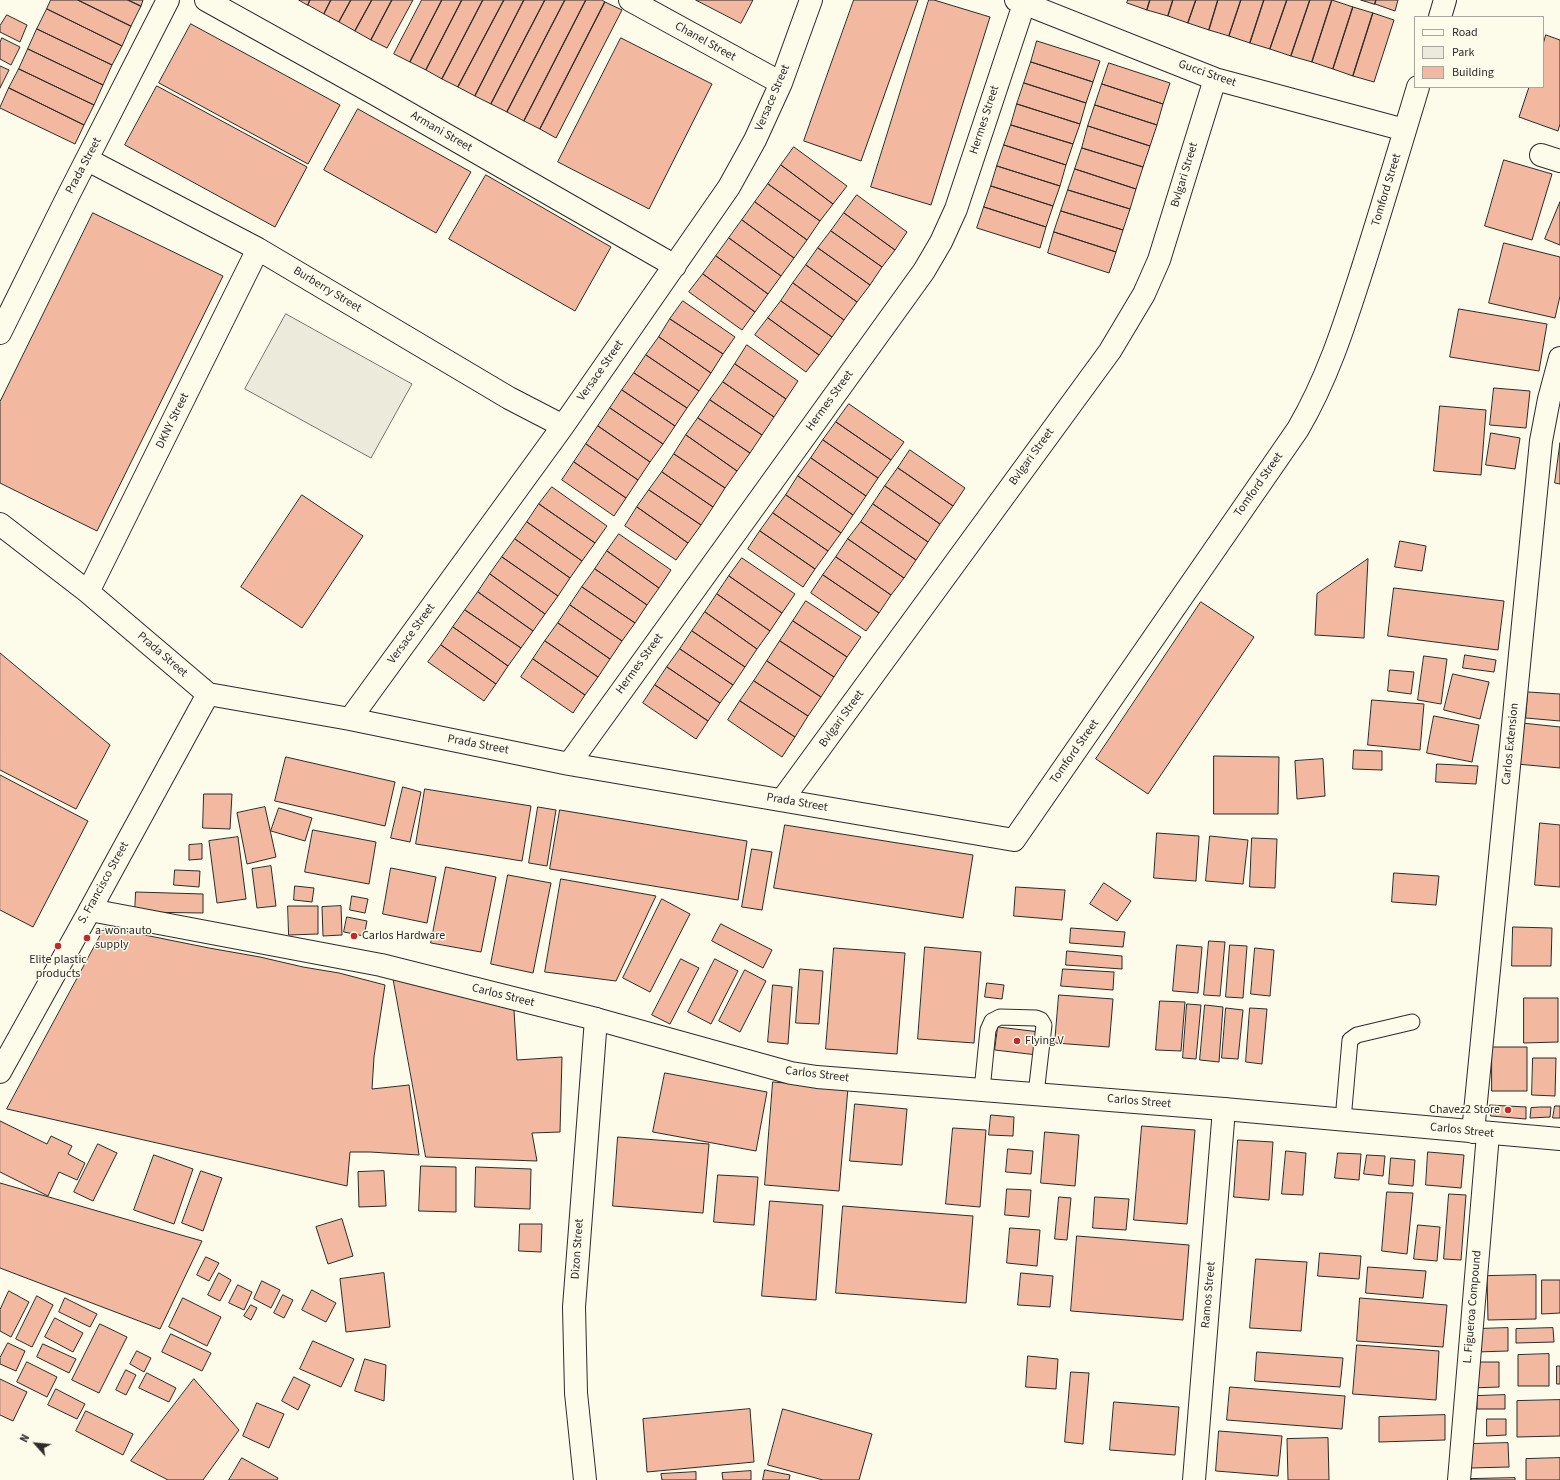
<!DOCTYPE html>
<style>
body{margin:0}
#map{position:relative;width:1560px;height:1480px;overflow:hidden;background:#fdfbea;font-family:"Source Sans 3",sans-serif}
canvas{display:block}
.legend{position:absolute;left:1414px;top:16px;width:130px;height:72px;box-sizing:border-box;background:#fdfbea;border:1px solid #a9a89e;margin:0;padding:5px 7px;list-style:none;font-size:12px;color:#2b2b2b}
.legend li{display:flex;align-items:center;gap:8px;height:20px}
.legend b{width:20px;border:1px solid #a9a89e}
.north{position:absolute;left:16px;top:1424px;width:40px;height:40px;-webkit-text-stroke:3px #fdfbea;paint-order:stroke;rotate:297deg;font-size:11px;font-weight:700;line-height:16px;text-align:center;color:#2b2b2b}
.north::after{content:'';display:block;margin:auto;width:14px;height:18px;background:#2b2b2b;clip-path:polygon(50% 0,100% 100%,50% 72%,0 100%)}
</style>
<div id="map">
<canvas width="1560" height="1480"></canvas>
<ul class="legend">
<li><b style="height:5px;background:#fdfbea"></b>Road</li>
<li><b style="height:11px;background:#ecebdb"></b>Park</li>
<li><b style="height:11px;background:#f2b8a0"></b>Building</li>
</ul>
<div class="north">N</div>
</div>
<script>
const ctx = document.querySelector('canvas').getContext('2d');
ctx.lineJoin = 'round';
function fillPath(path, color) { ctx.fillStyle = color; ctx.fill(path, 'evenodd'); }
function stroke(path, color, width, dash) { ctx.strokeStyle = color; ctx.lineWidth = width; ctx.lineCap = dash ? 'butt' : 'round'; ctx.setLineDash(dash || []); ctx.stroke(path); }
function label(font, color, halo, rows, align = 'center') {
  ctx.font = font + ' "Source Sans 3",sans-serif'; ctx.lineWidth = 3; ctx.setLineDash([]); ctx.textBaseline = 'middle'; ctx.strokeStyle = halo; ctx.fillStyle = color; for (const [text, x, y, turn = 0] of rows) {
    ctx.save(); ctx.translate(x, y); ctx.rotate((+turn || 0) * Math.PI / 180); ctx.textAlign = isNaN(turn) ? turn : align; if (halo) ctx.strokeText(text, 0, 0); ctx.fillText(text, 0, 0); ctx.restore();
  }
}
const green = new Path2D(`
 M286 314 412 384 371 458 245 389Z`);
const building = new Path2D(`
 M51 0H78L131 26 122 46 47 9Z
 M78 0H128L141 6 131 26Z
 M128 0H143L141 6Z
 M299 0H310L308 5Z
 M310 0H331L324 14 308 5Z
 M331 0H351L339 22 324 14Z
 M351 0H372L355 31 339 22Z
 M372 0H392L371 40 355 31Z
 M392 0H413L387 48 371 40Z
 M422 0H442L410 62 394 54Z
 M442 0H462L426 70 410 62Z
 M462 0H483L442 79 426 70Z
 M483 0H504L458 87 442 79Z
 M504 0H524L475 96 458 87Z
 M524 0H545L491 104 475 96Z
 M545 0H565L507 112 491 104Z
 M565 0H586L524 121 507 112Z
 M586 0H602L605 2 540 129 524 121Z
 M696 0H753L741 23Z
 M854 0H918L861 161 804 141Z
 M929 0H934L990 17 931 205 871 187Z
 M1128 0H1150L1147 10 1127 3Z
 M1150 0H1173L1168 16 1147 10Z
 M1173 0H1196L1188 23 1168 16Z
 M1196 0H1218L1209 30 1188 23Z
 M1218 0H1241L1229 36 1209 30Z
 M1241 0H1264L1250 43 1229 36Z
 M1264 0H1287L1270 49 1250 43Z
 M1287 0H1310L1291 56 1270 49Z
 M1310 0H1332L1312 62 1291 56Z
 M1332 0 1353 7 1333 69 1312 62Z
 M1361 0H1376L1375 4Z
 M1376 0H1398L1395 11 1375 4Z
 M605 2 622 10 556 138 540 129Z
 M1353 7 1373 13 1353 76 1333 69Z
 M47 9 122 46 112 65 37 29Z
 M1373 13 1394 20 1374 82 1353 76Z
 M7 15 27 25 20 42 0 32V26Z
 M191 24 340 105 308 164 159 83Z
 M37 29 112 65 103 85 28 49Z
 M1546 35 1560 40V124L1558 131 1519 117 1529 87H1543V45Z
 M2 38 20 47 11 65 0 59V43Z
 M621 38 712 84 649 209 558 162Z
 M1037 41 1100 61 1093 82 1031 62Z
 M28 49 103 85 94 105 19 69Z
 M1031 62 1093 82 1086 103 1024 83Z
 M1109 63 1170 83 1163 104 1102 84Z
 M0 66 9 70 0 88Z
 M19 69 94 105 84 125 9 88Z
 M1024 83 1086 103 1080 124 1017 104Z
 M1102 84 1163 104 1157 125 1095 105Z
 M157 86 307 167 275 227 125 145Z
 M9 88 84 125 75 144 0 108Z
 M1017 104 1080 124 1073 144 1011 125Z
 M1095 105 1157 125 1150 146 1088 126Z
 M358 109 471 172 436 233 324 170Z
 M1011 125 1073 144 1066 165 1004 145Z
 M1088 126 1150 146 1143 167 1082 148Z
 M1004 145 1066 165 1060 186 997 166Z
 M794 147 847 186 833 204 781 165Z
 M1082 148 1143 167 1136 189 1075 169Z
 M1504 160 1552 174 1532 240 1485 226Z
 M781 165 833 204 820 221 768 184Z
 M997 166 1060 186 1053 206 991 186Z
 M1075 169 1136 189 1130 209 1068 190Z
 M486 175 611 247 575 311 449 239Z
 M768 184 820 221 807 240 755 202Z
 M991 186 1053 206 1046 227 984 207Z
 M1068 190 1130 209 1123 230 1061 211Z
 M857 195 907 232 895 250 844 213Z
 M755 202 807 240 794 258 742 220Z
 M1560 202V245L1545 239Z
 M984 207 1046 227 1040 248 977 228Z
 M1061 211 1123 230 1116 252 1054 232Z
 M93 213 223 276 97 531 0 483V402Z
 M844 213 895 250 882 267 831 231Z
 M742 220 794 258 781 276 729 238Z
 M831 231 882 267 870 285 818 248Z
 M1054 232 1116 252 1109 273 1048 253Z
 M729 238 781 276 768 294 716 256Z
 M1504 243 1560 257V296L1555 318 1489 303Z
 M818 248 870 285 857 302 806 265Z
 M716 256 768 294 755 312 703 274Z
 M806 265 857 302 844 320 793 283Z
 M703 274 755 312 742 330 689 292Z
 M793 283 844 320 832 337 781 301Z
 M683 301 735 337 723 354 670 319Z
 M781 301 832 337 819 355 768 318Z
 M1459 309 1547 324 1539 371 1450 357Z
 M768 318 819 355 806 372 755 335Z
 M670 319 723 354 711 373 659 337Z
 M659 337 711 373 699 391 646 355Z
 M747 345 798 381 786 399 735 364Z
 M646 355 699 391 687 408 634 373Z
 M735 364 786 399 774 417 723 382Z
 M634 373 687 408 675 426 622 390Z
 M723 382 774 417 762 435 710 400Z
 M1494 388 1530 391 1526 428 1490 425Z
 M622 390 675 426 663 444 610 408Z
 M710 400 762 435 750 453 698 418Z
 M849 404 904 442 891 460 836 422Z
 M1440 406 1486 410 1481 475 1434 471Z
 M610 408 663 444 650 462 598 426Z
 M698 418 750 453 737 471 686 435Z
 M836 422 891 460 878 478 823 440Z
 M598 426 650 462 638 480 586 444Z
 M1491 433 1520 438 1515 469 1486 465Z
 M686 435 737 471 725 488 674 454Z
 M823 440 878 478 866 496 811 458Z
 M1560 443V484L1555 483Z
 M586 444 638 480 626 498 574 462Z
 M910 450 965 488 953 506 898 468Z
 M674 454 725 488 713 507 662 472Z
 M811 458 866 496 853 515 798 476Z
 M574 462 626 498 614 516 562 480Z
 M898 468 953 506 940 524 885 486Z
 M662 472 713 507 701 525 649 490Z
 M798 476 853 515 841 533 786 495Z
 M885 486 940 524 928 542 873 504Z
 M552 487 607 526 595 543 539 504Z
 M649 490 701 525 688 543 637 507Z
 M302 495 363 536 302 628 241 587Z
 M786 495 841 533 828 551 773 513Z
 M539 504 595 543 582 561 527 522Z
 M873 504 928 542 916 560 861 522Z
 M637 507 688 543 676 560 625 526Z
 M773 513 828 551 815 569 760 531Z
 M527 522 582 561 570 578 515 539Z
 M861 522 916 560 904 578 848 539Z
 M760 531 815 569 803 587 748 549Z
 M619 534 671 570 659 588 607 551Z
 M515 539 570 578 558 596 502 557Z
 M848 539 904 578 891 595 836 557Z
 M1400 541 1426 546 1422 571 1395 567Z
 M607 551 659 588 647 605 595 569Z
 M502 557 558 596 545 614 490 574Z
 M836 557 891 595 879 613 823 575Z
 M742 558 795 594 782 613 729 576Z
 M1368 559 1364 638 1315 635 1317 594Z
 M595 569 647 605 635 623 582 587Z
 M490 574 545 614 533 631 478 592Z
 M823 575 879 613 866 631 811 593Z
 M729 576 782 613 770 631 717 594Z
 M582 587 635 623 622 641 570 605Z
 M1394 588 1504 601 1498 650 1388 636Z
 M478 592 533 631 521 648 465 610Z
 M717 594 770 631 757 649 705 612Z
 M806 601 861 637 847 657 793 621Z
 M1201 602 1254 637 1148 794 1096 759Z
 M570 605 622 641 610 659 558 623Z
 M465 610 521 648 508 666 453 627Z
 M705 612 757 649 745 667 692 631Z
 M793 621 847 657 834 677 780 641Z
 M558 623 610 659 598 677 545 641Z
 M453 627 508 666 496 684 441 645Z
 M692 631 745 667 733 685 680 649Z
 M545 641 598 677 585 695 533 659Z
 M780 641 834 677 821 697 767 661Z
 M441 645 496 684 484 701 428 662Z
 M680 649 733 685 720 703 667 667Z
 M0 653 110 745 76 809 0 770Z
 M1465 655 1496 660 1494 672 1463 668Z
 M1424 656 1447 659 1441 704 1418 700Z
 M533 659 585 695 573 713 521 677Z
 M767 661 821 697 808 716 754 681Z
 M667 667 720 703 708 721 655 685Z
 M1390 670 1414 672 1411 694 1388 691Z
 M1453 674 1489 682 1480 719 1444 710Z
 M754 681 808 716 795 737 740 701Z
 M655 685 708 721 696 739 643 703Z
 M1528 692 1560 694V721L1526 718Z
 M1372 700 1424 704 1420 750 1368 745Z
 M740 701 795 737 782 757 728 720Z
 M1434 716 1479 725 1472 762 1427 753Z
 M1522 723 1560 727V768L1517 764Z
 M1354 750 1382 751V770L1353 769Z
 M1214 756 1279 757 1278 814H1214Z
 M286 757 395 782 385 826 275 801Z
 M1323 759 1325 796 1297 799 1295 761Z
 M1437 764 1478 766 1476 784 1436 782Z
 M0 775 88 821 33 927 0 910Z
 M403 787 421 792 410 842 391 838Z
 M425 789 531 806 522 861 416 844Z
 M204 794H232L230 829 203 828Z
 M265 807 276 857 247 864 237 813Z
 M538 807 556 810 547 866 529 863Z
 M279 808 312 818 305 841 271 831Z
 M560 810 747 841 738 900 550 869Z
 M1540 823 1560 825V887L1535 885Z
 M785 825 973 855 963 918 774 888Z
 M313 830 376 842 369 884 305 872Z
 M1157 833 1199 836 1196 881 1154 878Z
 M1210 836 1248 840 1243 884 1206 881Z
 M238 837 246 899 217 903 209 841Z
 M1252 838 1277 839 1275 888 1250 887Z
 M202 844V859L189 860V845Z
 M752 849 772 852 762 910 742 907Z
 M271 866 276 906 257 908 252 869Z
 M446 867 496 877 481 952 431 943Z
 M391 868 436 877 427 923 383 914Z
 M175 870 200 871 199 887 174 885Z
 M1394 873 1439 876 1436 905 1392 902Z
 M508 875 551 883 533 973 491 964Z
 M561 879 656 896 616 981 545 972Z
 M1104 883 1131 901 1117 921 1090 904Z
 M295 886 314 888 312 902 294 900Z
 M1016 887 1065 890 1062 920 1014 916Z
 M136 892 203 894V913L135 912Z
 M352 896 368 899 365 913 350 910Z
 M662 899 690 914 650 992 623 978Z
 M288 906H318V934L289 935Z
 M341 906 342 935 323 936 322 907Z
 M347 917 367 921 364 936 344 932Z
 M721 924 772 950 763 968 712 941Z
 M105 927 209 948 260 957 303 967 339 973 385 985 374 1057 372 1089 409 1085 419 1155 370 1152H350L347 1186 7 1109Z
 M1513 927 1552 928 1551 966H1512Z
 M1071 928 1125 932 1123 947 1070 943Z
 M1209 941 1225 942 1220 996 1204 995Z
 M1177 945 1202 947 1198 993 1173 991Z
 M1230 945 1247 946 1243 998 1226 997Z
 M925 947 981 952 974 1043 918 1039Z
 M834 948 905 953 897 1054 826 1049Z
 M1255 948 1274 950 1270 996 1251 994Z
 M1067 951 1122 956V969L1066 965Z
 M681 959 699 968 670 1024 652 1015Z
 M715 959 738 971 711 1024 688 1012Z
 M800 969 823 971 819 1024 796 1023Z
 M1063 969 1114 972 1113 990 1061 986Z
 M745 970 766 981 740 1032 719 1021Z
 M393 977 514 1010 517 1060 562 1057 560 1132 532 1133 537 1161 426 1157Z
 M987 983 1004 985 1002 999 985 997Z
 M773 985 792 987 788 1044 768 1042Z
 M1059 995 1113 999 1109 1047 1055 1043Z
 M1524 998H1558V1042L1524 1043Z
 M1160 1001 1185 1002 1181 1051 1156 1050Z
 M1187 1004 1201 1005 1196 1059 1183 1058Z
 M1205 1005 1223 1007 1219 1062 1200 1060Z
 M1226 1008 1243 1010 1238 1059 1222 1058Z
 M1250 1008 1267 1009 1262 1064 1246 1062Z
 M998 1027 1040 1032 1037 1055 995 1050Z
 M1492 1047H1527V1091H1492Z
 M1533 1058H1556L1555 1096 1532 1095Z
 M665 1073 767 1092 756 1151 653 1132Z
 M773 1082 848 1088 839 1191 765 1185Z
 M855 1104 907 1109 902 1165 850 1161Z
 M1490 1105 1526 1107V1119L1491 1116Z
 M1555 1106H1560V1118H1553Z
 M1540 1107H1551L1550 1117 1530 1118 1531 1108Z
 M991 1115 1014 1117 1013 1136 989 1135Z
 M0 1121 47 1144 51 1136 72 1146 68 1154 85 1163 77 1180 59 1172 48 1196 0 1172Z
 M1142 1126 1195 1130 1187 1224 1134 1220Z
 M953 1128 986 1130 980 1207 946 1204Z
 M1045 1132 1079 1135 1075 1186 1041 1183Z
 M618 1137 709 1144 703 1213 613 1206Z
 M1238 1140 1273 1142 1269 1200 1234 1197Z
 M98 1144 117 1153 93 1201 74 1192Z
 M1008 1149 1033 1151 1031 1174 1006 1172Z
 M1286 1151 1306 1153 1303 1195 1282 1194Z
 M1428 1152 1464 1155 1461 1188 1426 1185Z
 M1338 1153 1361 1154 1359 1180 1335 1178Z
 M154 1155 193 1169 174 1224 134 1210Z
 M1367 1155 1385 1156 1383 1176 1364 1174Z
 M1391 1158 1415 1160 1413 1186 1389 1184Z
 M421 1166 456 1167V1212L419 1211Z
 M476 1167 531 1169 530 1209 475 1207Z
 M201 1171 222 1178 203 1231 182 1223Z
 M384 1171 386 1206 359 1207 358 1172Z
 M718 1175 758 1177 754 1225 714 1222Z
 M0 1183 202 1241 160 1329 0 1268Z
 M1007 1189 1031 1190 1029 1217 1005 1215Z
 M1387 1192 1413 1193 1407 1254 1382 1251Z
 M1449 1194 1466 1195 1461 1260 1444 1259Z
 M1059 1197 1071 1198 1067 1240 1055 1239Z
 M1095 1197 1129 1199 1126 1230 1093 1228Z
 M770 1201 823 1205 816 1300 762 1296Z
 M843 1206 973 1216 966 1303 836 1293Z
 M342 1219 353 1256 328 1264 316 1227Z
 M520 1224H542L541 1252 519 1251Z
 M1418 1225 1440 1227 1437 1261 1414 1259Z
 M1010 1228 1040 1230 1037 1266 1007 1263Z
 M1077 1236 1189 1245 1183 1320 1071 1311Z
 M1320 1253 1361 1256 1359 1279 1318 1276Z
 M206 1257 219 1263 209 1281 197 1275Z
 M1256 1259 1307 1262 1301 1331 1250 1328Z
 M1368 1267 1426 1271 1423 1298 1366 1293Z
 M219 1273 231 1280 220 1301 208 1295Z
 M384 1273 390 1327 346 1332 340 1279Z
 M1021 1273 1053 1276 1050 1307 1018 1305Z
 M1536 1275V1319L1488 1320 1487 1276Z
 M1542 1280H1560V1313L1542 1314Z
 M262 1281 280 1290 271 1308 254 1299Z
 M238 1285 252 1292 244 1310 229 1303Z
 M312 1290 336 1303 326 1322 302 1310Z
 M9 1291 29 1302 11 1337 0 1331V1310Z
 M283 1295 293 1300 284 1318 274 1313Z
 M37 1296 53 1305 32 1347 16 1339Z
 M65 1298 97 1314 90 1327 59 1312Z
 M183 1298 221 1317 207 1346 169 1327Z
 M1360 1298 1447 1305 1443 1347 1357 1341Z
 M251 1305 257 1308 251 1320 244 1316Z
 M55 1318 83 1333 73 1352 45 1337Z
 M100 1324 127 1337 99 1393 72 1380Z
 M1508 1328V1351L1476 1352V1329Z
 M1553 1328 1554 1342 1516 1343V1329Z
 M171 1334 211 1353 202 1371 162 1352Z
 M313 1341 354 1359 341 1387 300 1369Z
 M8 1343 25 1351 16 1371 0 1364V1358Z
 M43 1344 76 1359 69 1373 37 1357Z
 M1357 1345 1439 1351 1436 1400 1353 1394Z
 M137 1351 151 1358 144 1372 130 1364Z
 M1257 1352 1343 1358 1340 1387 1255 1381Z
 M1549 1354V1386H1518V1355Z
 M1028 1356 1058 1359 1056 1389 1026 1387Z
 M365 1359 386 1365 384 1401 355 1391Z
 M27 1362 57 1377 47 1397 17 1382Z
 M1471 1362H1499V1387L1471 1388Z
 M1557 1366H1560V1384H1557Z
 M126 1370 136 1375 126 1395 116 1390Z
 M1071 1372 1089 1373 1083 1444 1065 1442Z
 M147 1373 176 1388 169 1402 139 1388Z
 M294 1377 310 1385 298 1410 282 1401Z
 M0 1379 27 1392 13 1421 0 1415Z
 M194 1379 239 1430 203 1480H168L131 1461Z
 M1230 1387 1345 1396 1342 1429 1227 1420Z
 M56 1389 85 1404 77 1419 48 1405Z
 M1505 1395V1409H1477V1396Z
 M1560 1400V1436L1517 1437V1401Z
 M1114 1402 1179 1407 1175 1455 1110 1450Z
 M257 1403 284 1414 269 1448 243 1436Z
 M750 1409 754 1462 647 1472 643 1419Z
 M783 1409 872 1434 859 1480H823L768 1465Z
 M86 1411 133 1434 123 1455 76 1431Z
 M1445 1415V1440L1379 1442V1417Z
 M1487 1419H1506V1435L1487 1436Z
 M1219 1431 1282 1436 1278 1476 1216 1471Z
 M1328 1438 1329 1480H1288L1287 1439Z
 M1508 1443 1509 1467 1470 1468V1444Z
 M242 1458 278 1478 277 1480H229Z
 M1560 1458V1480H1526V1459Z
 M765 1470 790 1475 789 1480H763Z
 M751 1471V1480H723L722 1473Z
 M696 1472V1480H662L661 1474Z
 M1515 1478V1480H1471V1479Z`);
const service = new Path2D(`
 M982 1090 988 1030 992 1021 1000 1017 1036 1018 1041 1020 1044 1025 1036 1094
 M1343 1120 1350 1040 1357 1035 1412 1022`);
const minor = new Path2D(`
 M206 0 375 94 675 266
 M630 0 781 83
 M1016 0 1215 79 1405 130
 M1440 17 1445 0
 M1541 155 1560 161
 M88 160 258 249 509 398 563 426
 M0 333 67 198 168 0
 M0 524 88 592 208 694 350 719 569 764 1014 840 1298 429C1328 378 1345 323 1363 267 1382 207 1400 147 1418 87
 M88 592 258 249
 M350 719 563 426 729 187 755 140 781 83 811 0
 M569 764 924 271 941 242 956 209 1024 4
 M782 800 1110 351 1144 294 1159 260 1215 79
 M90 910 208 694
 M1473 1132 1541 441 1549 399 1560 358
 M585 1480 576 1393 574 1307 596 1019
 M1194 1480 1224 1109
 M1459 1480 1488 1134`);
const tertiary = new Path2D(`
 M0 1072 90 910 381 965 596 1019 791 1073 817 1077 1224 1109 1560 1139`);
const markers = [
 [354,936,4,"#c62828"],
 [87,938,4,"#c62828"],
 [58,946,4,"#c62828"],
 [1017,1041,4,"#c62828"],
 [1508,1110,4,"#c62828"]
];
const streetNames = [
 ["Chanel Street",705,42,29],
 ["Gucci Street",1207,74,19],
 ["Versace Street",773,98,-67],
 ["Hermes Street",985,120,-72],
 ["Armani Street",441,132,30],
 ["Prada Street",84,166,-62],
 ["Bvlgari Street",1185,175,-73],
 ["Tomford Street",1387,190,-73],
 ["Burberry Street",327,290,31],
 ["Versace Street",601,371,-55],
 ["Hermes Street",830,401,-54],
 ["DKNY Street",173,421,-64],
 ["Bvlgari Street",1032,457,-54],
 ["Tomford Street",1259,485,-55],
 ["Versace Street",412,634,-54],
 ["Prada Street",162,655,41],
 ["Hermes Street",640,664,-54],
 ["Bvlgari Street",842,719,-54],
 ["Carlos Extension",1511,744,-84],
 ["Prada Street",478,745,11],
 ["Tomford Street",1075,752,-55],
 ["Prada Street",797,803,10],
 ["S. Francisco Street",104,883,-61],
 ["Carlos Street",503,996,14],
 ["Carlos Street",817,1075,7],
 ["Carlos Street",1139,1102,5],
 ["Carlos Street",1462,1131,6],
 ["Dizon Street",578,1249,-86],
 ["Ramos Street",1209,1295,-85],
 ["L. Figueroa Compound",1473,1307,-85]
];
const poiNames = [
 ["a-won auto",95,931],
 ["supply",95,945],
 ["Carlos Hardware",362,936],
 ["Elite plastic",58,960,"center"],
 ["products",58,974,"center"],
 ["Flying V",1025,1041],
 ["Chavez2 Store",1500,1110,"right"]
];
fillPath(green, '#ecebdb');
stroke(green, '#74746e', 1);
fillPath(building, '#f2b8a0');
stroke(building, '#2b2b2b', 1);
stroke(service, '#2b2b2b', 17);
stroke(minor, '#2b2b2b', 24);
stroke(tertiary, '#2b2b2b', 24);
stroke(service, '#fdfbea', 15);
stroke(minor, '#fdfbea', 22);
stroke(tertiary, '#fdfbea', 22);
for (const [x, y, r, color] of markers) { const dot = new Path2D(); dot.arc(x, y, r, 0, 2 * Math.PI); ctx.fillStyle = color; ctx.fill(dot); stroke(dot, '#fdfbea', 1.5); }
label('12px', '#2b2b2b', '#fdfbea', streetNames);
label('12px', '#2b2b2b', '#fdfbea', poiNames, 'left');
</script>
